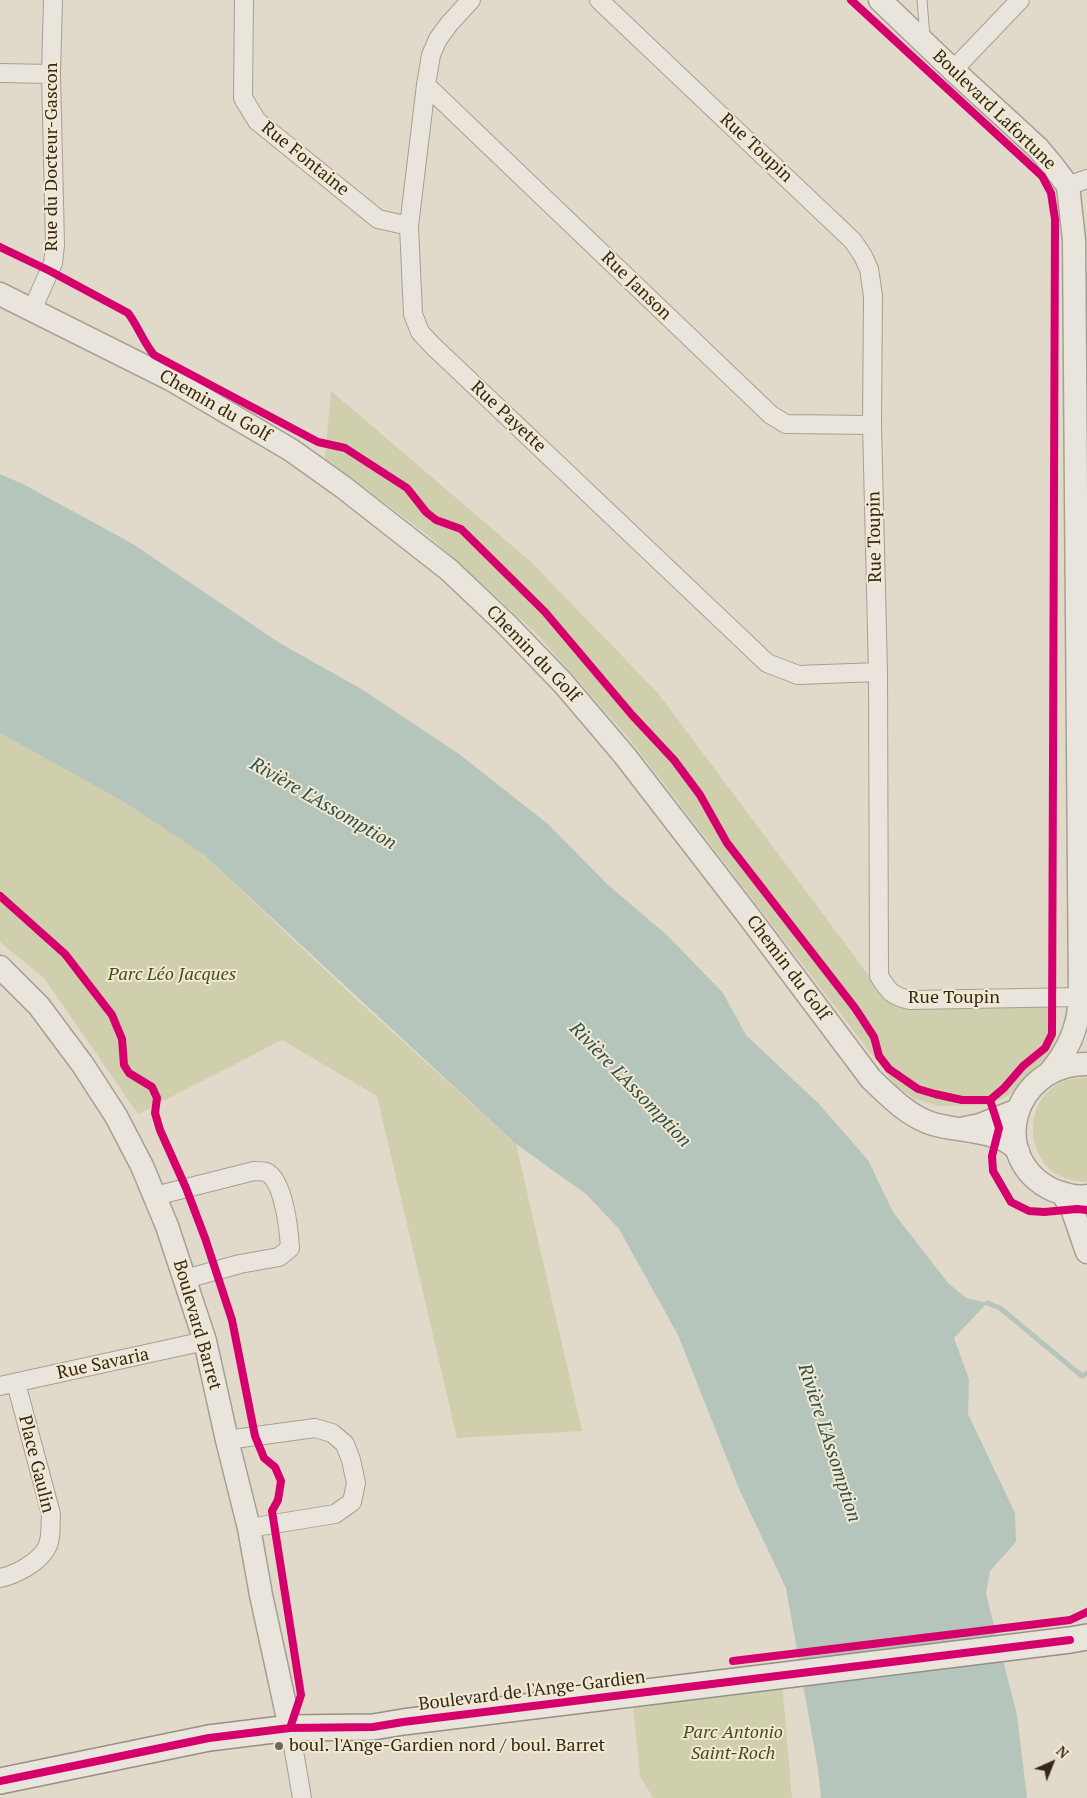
<!DOCTYPE html>
<meta charset="utf-8">
<style>
body{margin:0}
#map{position:relative;width:1087px;height:1798px;overflow:hidden;background:#e1daca;font-family:"PT Serif",serif}
canvas{display:block}
.north{position:absolute;left:1027px;top:1738px;width:50px;height:50px;-webkit-text-stroke:4px #f2e9d0;paint-order:stroke;rotate:44deg;font-size:14px;font-weight:700;line-height:20px;text-align:center;color:#33281d}
.north::after{content:'';display:block;margin:auto;width:18px;height:22px;background:#33281d;clip-path:polygon(50% 0,100% 100%,50% 72%,0 100%)}
</style>
<div id="map">
<canvas width="1087" height="1798"></canvas>
<div class="north">N</div>
</div>
<script>
const ctx = document.querySelector('canvas').getContext('2d');
ctx.lineJoin = 'round';
function fillPath(path, color) { ctx.fillStyle = color; ctx.fill(path, 'evenodd'); }
function stroke(path, color, width, dash) { ctx.strokeStyle = color; ctx.lineWidth = width; ctx.lineCap = dash ? 'butt' : 'round'; ctx.setLineDash(dash || []); ctx.stroke(path); }
function label(font, color, halo, rows, align = 'center') {
  ctx.font = font + ' "PT Serif",serif'; ctx.lineWidth = 4; ctx.setLineDash([]); ctx.textBaseline = 'middle'; ctx.strokeStyle = halo; ctx.fillStyle = color; for (const [text, x, y, turn = 0] of rows) {
    ctx.save(); ctx.translate(x, y); ctx.rotate((+turn || 0) * Math.PI / 180); ctx.textAlign = isNaN(turn) ? turn : align; if (halo) ctx.strokeText(text, 0, 0); ctx.fillText(text, 0, 0); ctx.restore();
  }
}
const green = new Path2D(`
 M331 391 531 562 658 693 882 993 902 1004 1055 1006 1056 1037 1052 1050 1008 1096 988 1105 939 1106 915 1099 896 1086 631 741 537 634 430 537 325 458Z
 M0 733 124 802 204 855 344 988 516 1144 582 1431 457 1438 377 1096 282 1040 138 1114 44 978 0 942Z
 M1087 1078V1182H1086C1075 1181 1063 1179 1053 1172 1021 1145 1028 1089 1071 1079 1076 1078 1082 1078 1087 1078Z
 M782 1682 792 1798H653L640 1776 632 1698Z`);
const water = new Path2D(`
 M0 474 23 484 133 544 278 642 363 690 459 754 548 824 608 885 667 935 723 993 746 1035 818 1103 868 1160 893 1212 948 1283 966 1298 987 1303 954 1338 969 1379 968 1414 1015 1513 1016 1542 990 1571 986 1594 1017 1715 1027 1798H821L818 1769 786 1588 739 1489 678 1335 619 1229 586 1194 516 1144 204 855 124 802 0 733Z`);
const stream = new Path2D(`
 M987 1303 1000 1308 1082 1376 1087 1373`);
const service = new Path2D(`
 M922 0 925 37`);
const minor = new Path2D(`
 M244 0 243 98 257 121 378 219 409 226
 M471 0 449 24 438 39 431 55 426 85 409 226 413 314 420 332 432 345 767 663 798 675 878 672
 M599 0 853 241 863 256 869 269 873 296 872 425 878 672 879 976C889 992 892 996 910 1000L1080 997
 M953 70 1020 0
 M0 73 51 74
 M426 85 771 415 786 424 872 425
 M1068 186 1087 179
 M32 310 53 263 55 245 51 74 53 0
 M155 1196 254 1171C258 1171 263 1171 266 1172 284 1180 289 1231 290 1248L279 1257 240 1264 185 1279
 M0 1386 205 1341
 M227 1440 315 1428 332 1433 345 1444 351 1460 356 1483 352 1502 335 1514 249 1528
 M0 1578C15 1575 38 1563 46 1549 52 1540 50 1525 51 1514L16 1383
 M290 1728 302 1798`);
const tertiary = new Path2D(`
 M880 0 953 70 1038 148 1053 166 1068 186 1074 240 1080 997C1079 1026 1069 1050 1050 1072
 M0 294 172 380 291 450 343 487 449 570 506 624 563 683 625 756 747 914 871 1079C889 1096 907 1115 930 1123 955 1132 1002 1129 1018 1151
 M0 967 39 1006 83 1065 116 1116 142 1166 167 1226 205 1341 227 1440 249 1528 261 1595 290 1728
 M1087 1064C1011 1064 987 1159 1053 1190 1063 1194 1076 1198 1087 1196
 M965 1128 980 1125 1018 1110
 M1062 1193 1072 1209 1087 1252`);
const secondary = new Path2D(`
 M0 1781 209 1738 290 1728 373 1727 403 1722 1070 1640 1087 1637`);
const cycleway = new Path2D(`
 M0 247 50 271 128 313C138 326 143 342 154 355L318 442 345 448 407 488 426 512 436 520 461 529 545 612 632 715 674 760 700 795 727 843 855 1008 874 1037 879 1056 889 1069 918 1089 935 1094 962 1100H990L1004 1088 1023 1066 1045 1048 1052 1034 1055 219 1051 193 1042 176 851 0
 M0 896 65 954 112 1015 122 1039 124 1065 129 1073 152 1087 157 1098 155 1113 160 1130 186 1188 205 1238 232 1320 255 1436 264 1458 275 1467 281 1481 278 1500 272 1511 301 1695 290 1728
 M990 1100 999 1128 992 1156 993 1171 1011 1202 1029 1211 1044 1212 1077 1209 1087 1210
 M733 1661 1070 1620 1087 1612
 M0 1781 209 1738 290 1728 373 1727 403 1722 1070 1640`);
const markers = [
 [279,1746,5,"#70665a"]
];
const streetNames = [
 ["Boulevard Lafortune",994,110,44],
 ["Rue Toupin",756,148,43],
 ["Rue du Docteur-Gascon",52,157,-90],
 ["Rue Fontaine",305,159,39],
 ["Rue Janson",636,286,44],
 ["Chemin du Golf",215,406,30],
 ["Rue Payette",508,417,43],
 ["Rue Toupin",875,537,-91],
 ["Chemin du Golf",533,654,46],
 ["Chemin du Golf",788,968,53],
 ["Rue Toupin",954,998],
 ["Boulevard Barret",197,1325,74],
 ["Rue Savaria",103,1364,-12],
 ["Place Gaulin",36,1464,76],
 ["Boulevard de l'Ange-Gardien",532,1691,-7]
];
const parkNames = [
 ["Parc Léo Jacques",172,975],
 ["Parc Antonio",733,1733],
 ["Saint-Roch",733,1754]
];
const poiNames = [
 ["boul. l'Ange-Gardien nord / boul. Barret",289,1746]
];
const waterNames = [
 ["Rivière L'Assomption",323,804,30],
 ["Rivière L'Assomption",630,1085,46],
 ["Rivière L'Assomption",829,1443,72]
];
fillPath(green, '#cfcfad');
fillPath(water, '#b6c5bc');
stroke(stream, '#b6c5bc', 5);
stroke(service, '#a69f94', 11);
stroke(minor, '#a69f94', 20);
stroke(tertiary, '#a69f94', 25);
stroke(secondary, '#958f84', 28);
stroke(service, '#e9e5dc', 9);
stroke(minor, '#e9e5dc', 18);
stroke(tertiary, '#e9e5dc', 22);
stroke(secondary, '#e9e5dc', 25);
stroke(cycleway, '#d6006c', 8);
for (const [x, y, r, color] of markers) { const dot = new Path2D(); dot.arc(x, y, r, 0, 2 * Math.PI); ctx.fillStyle = color; ctx.fill(dot); stroke(dot, '#f2e9d0', 2); }
label('18px', '#33281d', '#f2e9d0', streetNames);
label('italic 18px', '#434d26', '#f2e9d0', parkNames);
label('18px', '#33281d', '#f2e9d0', poiNames, 'left');
label('italic 19px', '#2e5150', '#f2e9d0', waterNames);
</script>
